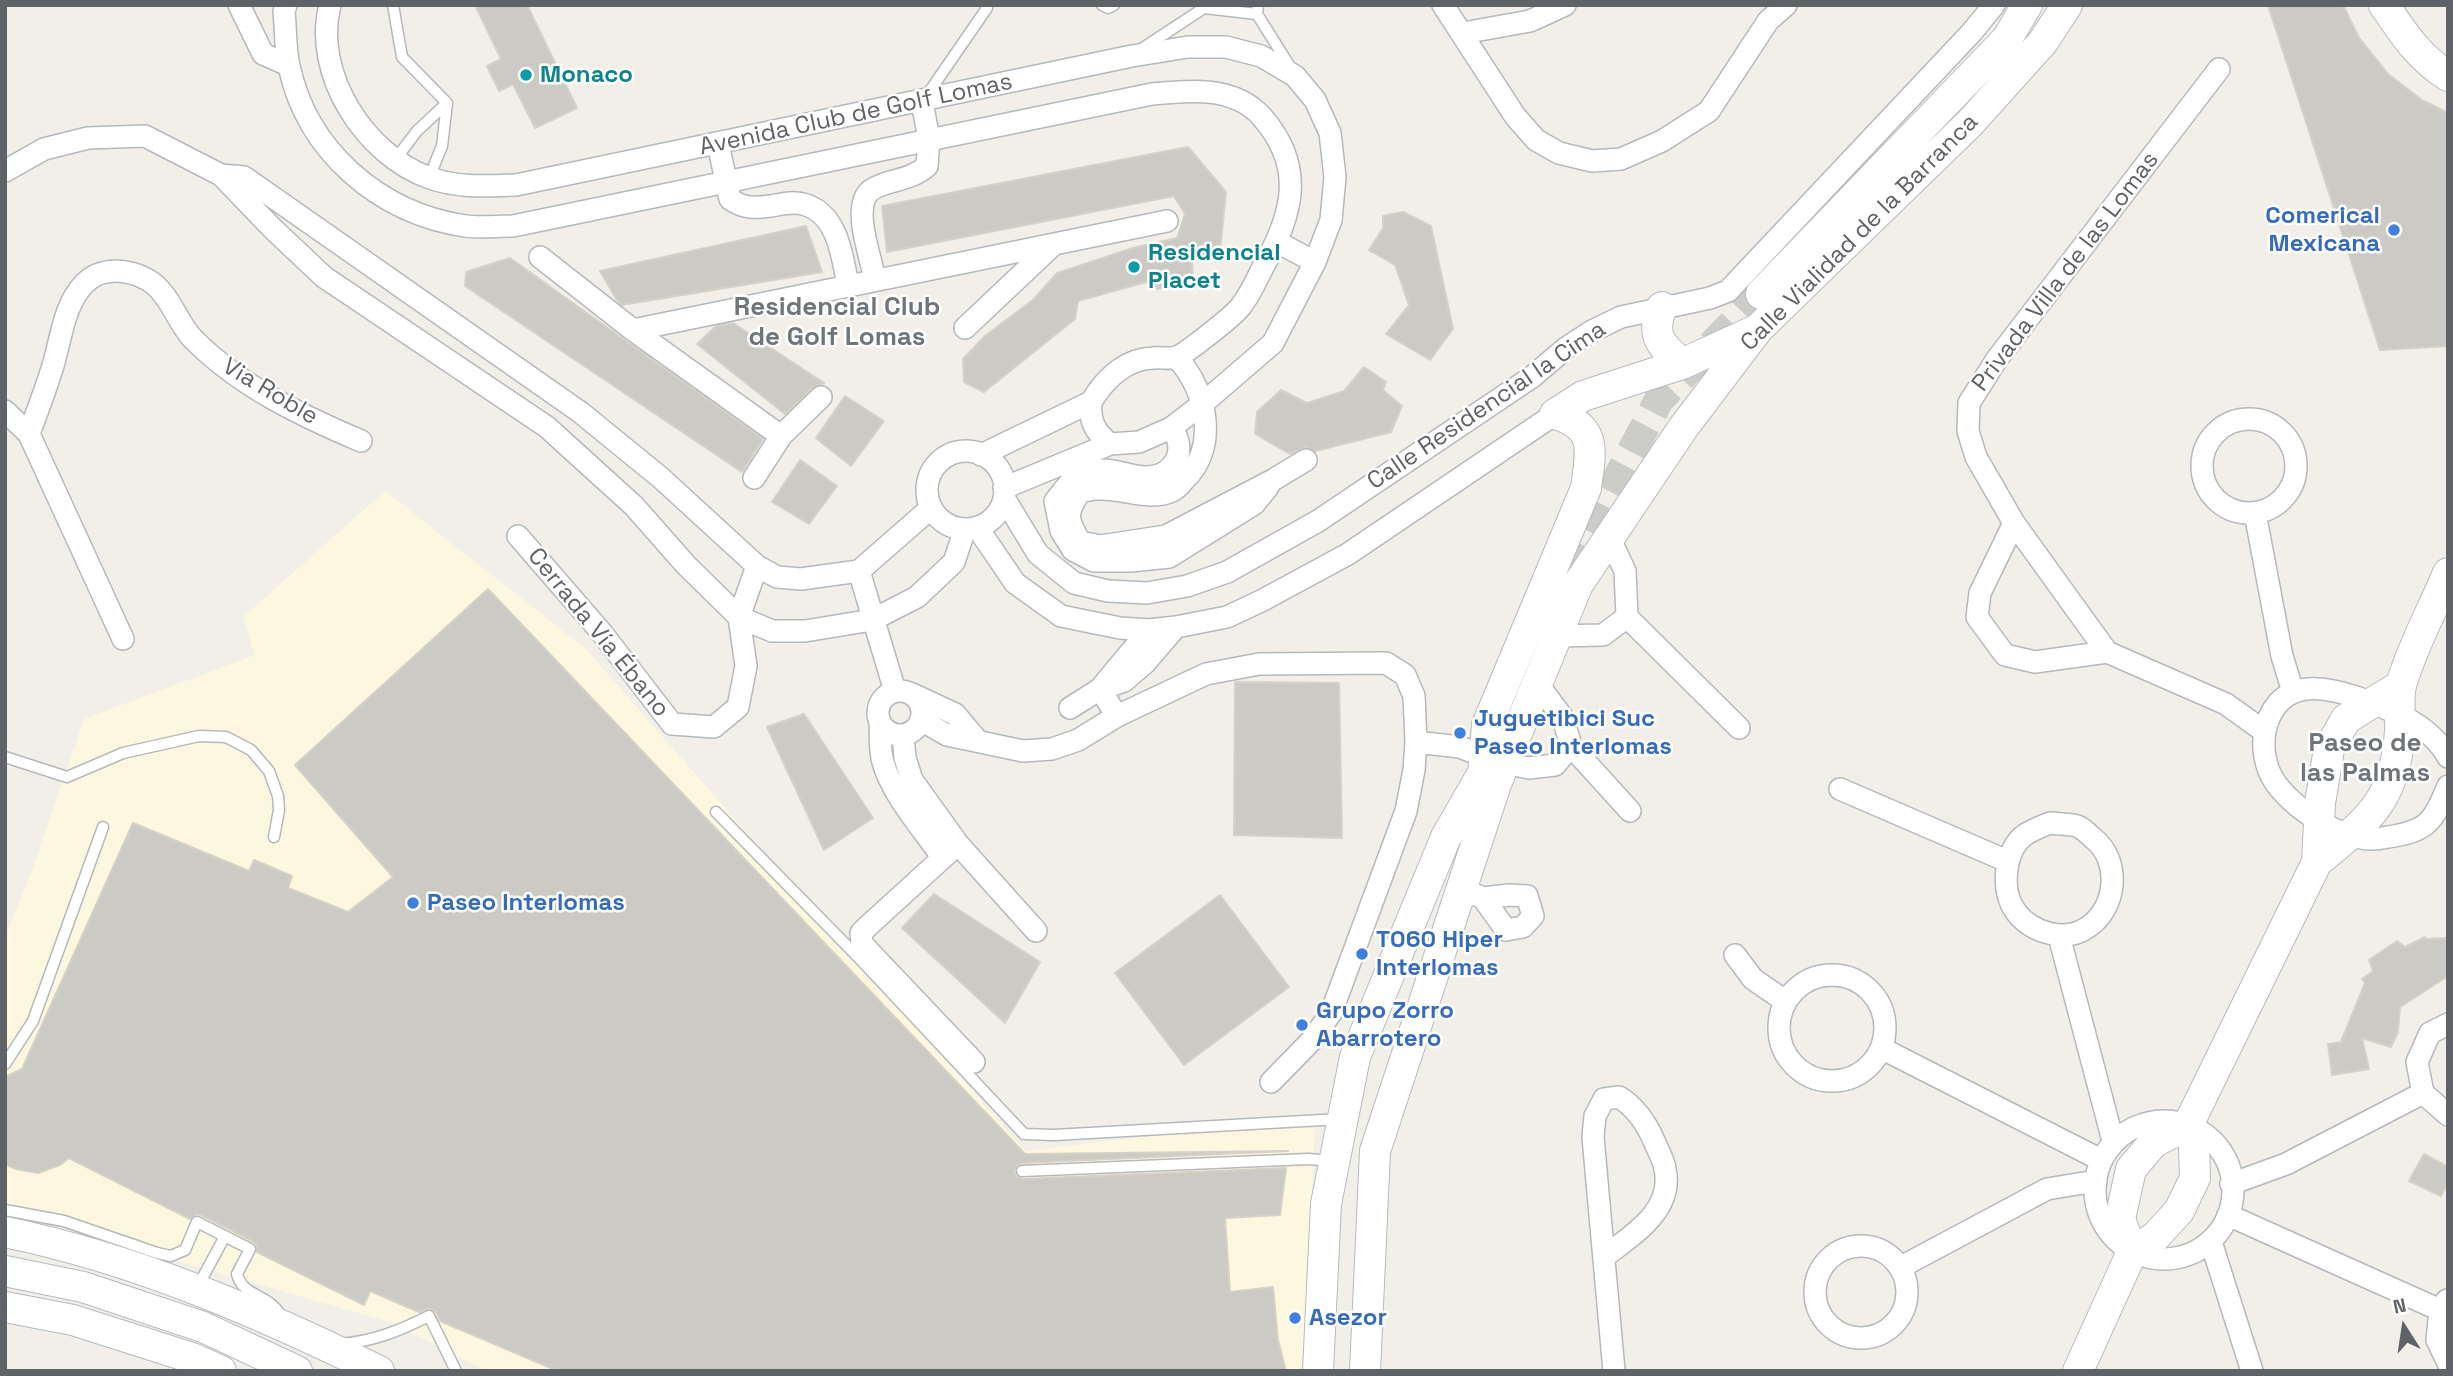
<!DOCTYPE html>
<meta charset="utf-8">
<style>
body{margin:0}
#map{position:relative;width:2453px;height:1376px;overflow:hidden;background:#f1efe8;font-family:"Space Grotesk",sans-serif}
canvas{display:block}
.frame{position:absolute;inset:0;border:7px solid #5f6368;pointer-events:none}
.north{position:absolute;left:2369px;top:1292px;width:70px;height:70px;-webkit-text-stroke:5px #fff;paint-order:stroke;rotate:348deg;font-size:19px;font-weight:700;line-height:28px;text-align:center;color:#5f6368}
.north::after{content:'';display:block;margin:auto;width:24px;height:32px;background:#5f6368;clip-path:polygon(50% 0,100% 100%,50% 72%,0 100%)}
</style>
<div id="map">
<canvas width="2453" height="1376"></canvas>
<div class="frame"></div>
<div class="north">N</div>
</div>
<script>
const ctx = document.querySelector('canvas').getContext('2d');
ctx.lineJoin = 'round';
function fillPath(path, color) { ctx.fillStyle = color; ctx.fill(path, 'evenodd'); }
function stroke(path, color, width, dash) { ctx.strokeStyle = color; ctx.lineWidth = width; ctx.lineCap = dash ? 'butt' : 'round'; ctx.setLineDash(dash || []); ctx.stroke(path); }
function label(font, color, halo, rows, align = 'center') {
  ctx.font = font + ' "Space Grotesk",sans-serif'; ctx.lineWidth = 5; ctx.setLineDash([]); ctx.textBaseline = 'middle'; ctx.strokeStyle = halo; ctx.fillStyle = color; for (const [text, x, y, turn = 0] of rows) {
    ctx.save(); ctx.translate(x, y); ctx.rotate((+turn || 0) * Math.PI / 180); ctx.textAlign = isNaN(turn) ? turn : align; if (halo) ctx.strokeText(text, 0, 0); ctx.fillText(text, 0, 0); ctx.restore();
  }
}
const commercial = new Path2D(`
 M385 491 585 648 1025 1151 1315 1117 1305 1371H486L393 1323 5 1211V937L33 868 84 719 255 655 243 617Z`);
const building = new Path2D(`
 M475 5H527L577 108 535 128 513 84 499 91 487 66 501 59Z
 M2268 5H2343L2359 38 2388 74 2422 100 2448 113V346L2380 350Z
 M1188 147 1226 192 1220 251 1192 261 1193 278 1158 289 1146 282 1078 301 1075 319 984 392 964 382 963 359 985 336 1034 299 1057 273 1133 248 1177 238 1185 214 1174 196 887 252 882 206Z
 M1403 212 1431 226 1453 329 1430 360 1386 334 1409 305 1395 265 1369 250 1383 228V216Z
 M806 226 822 272 622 305 617 300 600 271Z
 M510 258 763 439 742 472 465 286 466 272Z
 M733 323 824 383 812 388 785 414 697 344 716 326Z
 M1364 367 1386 382 1383 390 1402 406 1391 432 1315 451 1305 447 1290 454 1255 434 1257 412 1281 390 1307 403 1344 391Z
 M845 396 884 421 851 466 816 438Z
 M800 460 837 486 809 524 772 502Z
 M488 589 1025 1154 1288 1151 1022 1163 1017 1165 1014 1171 1016 1176 1022 1179 1286 1168 1280 1215 1225 1218 1230 1292 1273 1287 1278 1340 1286 1371H558L440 1321 436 1312 430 1308 419 1312 370 1291 364 1305 257 1252V1245L254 1242 201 1215 196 1214 190 1219 69 1158 60 1165 38 1173 16 1169 5 1164V1077L22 1069 133 823 249 871 254 860 292 876 288 888 348 912 393 877 295 765Z
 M1235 682 1339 683 1342 838 1234 835Z
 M804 714 873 818 824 850 767 727Z
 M934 894 1040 962 1005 1023 902 928Z
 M1220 895 1289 987 1184 1065 1115 973Z
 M2425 937 2426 939 2448 938V976L2400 1007 2398 1032 2391 1047 2362 1038 2369 1069 2332 1075 2328 1044 2341 1042 2365 983 2362 979 2373 971 2369 960 2397 941 2405 947Z
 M2424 1154 2448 1167V1182L2441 1196 2409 1181Z`);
const secondaryTunnel = new Path2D(`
 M1517 696 1554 598 1659 400 1761 294`);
const lane = new Path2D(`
 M393 5 402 57 447 103 442 146 429 178
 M1102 5 1108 8 1114 5
 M1258 5 1257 14 1292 70
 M1140 50 1204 8 1257 14
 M925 98 987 8
 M395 160 417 131 447 103
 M5 757 67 777 123 753 199 736 226 737 251 750 269 771 278 796 279 810 274 837
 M716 812 859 958 1024 1134 1054 1135 1340 1119
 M5 1064 33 1021 103 827
 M1022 1171 1308 1159 1332 1161
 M5 1210 64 1221 157 1253 171 1256 185 1250 197 1222 250 1249 237 1274C243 1299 273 1293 283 1321
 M197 1288 225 1236
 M341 1344C374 1341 399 1331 429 1316L456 1371`);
const street = new Path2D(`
 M239 5 263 54 288 65
 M286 5 284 12C286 30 285 49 289 66 307 151 379 213 465 226 480 228 497 226 513 226L1152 94C1190 90 1235 86 1262 117 1306 167 1293 215 1262 269 1256 281 1250 295 1241 306 1235 315 1190 350 1179 356 1172 360 1162 357 1153 358 1125 359 1105 379 1091 402L981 455
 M330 5C312 74 366 156 430 178 458 188 486 186 516 185L1132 56 1188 47H1226L1261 56 1295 76 1315 100 1330 133 1335 177 1331 220 1315 262 1273 343 1201 405 1171 428 1139 442 1110 444 1004 488
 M1443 5 1515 116 1536 140 1559 153 1592 161 1621 159 1662 141 1709 111 1768 21 1786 5
 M1463 33 1530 21 1565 5
 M2219 69 1997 359 1969 403 1968 431 1976 457 2014 523 2107 652 2226 704 2265 732
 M718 144 730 199C744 209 755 208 771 206 782 204 793 201 803 204 838 213 842 256 848 285
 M5 171 44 149 88 138 145 136 221 175 272 228 324 277 547 427 634 506 686 565 739 617 772 631H805L872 620 917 597 954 562 965 529
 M221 175 244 177 580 412 661 478 757 566 777 577 801 579 859 571 931 508
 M1277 242 1315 262
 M540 257 633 330 1167 221
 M875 279C871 258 853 211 868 193 873 187 880 186 887 183 901 179 916 176 927 166L929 139 922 102
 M965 328 1054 244
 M633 330 781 436
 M1177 358C1207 390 1219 448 1184 480 1181 484 1176 489 1172 491 1149 501 1125 489 1102 489 1095 488 1087 491 1080 492 1065 514 1067 519 1080 542L1101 546 1166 536 1273 480 1306 460
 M1091 402C1089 421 1095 432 1110 444
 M5 411 29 434 123 639
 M2202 466a47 47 0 1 1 94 0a47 47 0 1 1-94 0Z
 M1171 428C1189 450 1174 477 1146 477 1132 477 1117 470 1103 470 1094 470 1084 473 1076 475L1055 501 1061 531 1073 550 1094 561H1131L1169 557 1254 504 1268 487
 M29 434C37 412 45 391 52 369 61 341 63 306 84 284 101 266 128 269 148 280 169 292 177 322 193 339 241 387 300 415 361 441
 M927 490a39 39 0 1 1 78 0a39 39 0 1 1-78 0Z
 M754 478 781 436 821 397
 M1004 498 1038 554 1074 583 1108 591 1147 593 1187 586 1227 572 1318 521 1532 377 1566 348 1592 331 1621 317 1710 298 1728 291 1972 32 1994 5
 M2255 513 2282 656 2293 692
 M2014 523 1980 593 1977 617 2005 655 2035 662 2107 652
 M977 527 1015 583 1061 616 1120 628 1149 630 1176 627 1227 617 1263 600 1348 554 1555 414
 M518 536 602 633 672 724 714 727 738 707 746 666 739 617 757 566
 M859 571 895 691
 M1627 617 1739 728
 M1557 636 1603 635 1627 617 1625 571 1609 537
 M878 713a22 22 0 1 1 44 0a22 22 0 1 1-44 0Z
 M912 694 955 714 977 740
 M1070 708 1100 689 1149 630
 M1117 716 1100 689 1124 681 1145 663 1176 627
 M921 720 947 735 1023 751 1052 749 1078 740 1117 716 1206 674 1259 664 1386 663 1405 675 1414 696 1416 742 1414 770 1406 811 1331 1013 1311 1041 1271 1082
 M880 723C881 736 879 750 883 762 892 795 923 829 942 857
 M903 735 905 758 912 780 958 844 1036 931
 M1416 742 1460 747 1485 757
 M1571 746 1630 811
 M2448 757C2430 724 2390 709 2356 697 2320 685 2282 680 2267 723 2262 739 2263 755 2269 771 2281 802 2339 840 2372 839 2377 839 2383 838 2388 837 2428 831 2433 822 2448 786
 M1505 763 1529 768 1555 765 1571 746 1563 718 1537 683
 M1840 789 2007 861
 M2050 823C2059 824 2069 824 2077 826 2083 828 2089 835 2094 839 2121 861 2117 908 2088 927 2066 943 2032 933 2016 912 2000 891 2004 849 2026 834 2033 830 2042 826 2050 823Z
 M958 844 868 926 861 933 862 944 974 1062
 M1460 888 1483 898 1506 930 1523 927 1533 916 1527 896 1509 895 1483 898
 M2059 936 2113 1141
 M1735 955 1753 979 1785 1001
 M1779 1028a53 53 0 1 1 106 0a53 53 0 1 1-106 0Z
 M2448 1024 2430 1033 2417 1062 2423 1093 2448 1115
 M1881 1048 2101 1160
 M2095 1190a69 69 0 1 1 138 0a69 69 0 1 1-138 0Z
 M2231 1184 2286 1164 2423 1093
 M2228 1215 2440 1310
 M2211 1242 2252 1371
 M1815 1292a46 46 0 1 1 92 0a46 46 0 1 1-92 0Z
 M1604 1257C1632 1235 1674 1211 1665 1169 1664 1160 1658 1151 1655 1143 1647 1124 1637 1108 1619 1097L1604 1099 1595 1116 1593 1137 1614 1371
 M1901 1267 2047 1189 2096 1181
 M2447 1300 2440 1310 2437 1340 2448 1363`);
const secondary = new Path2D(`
 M2384 5C2403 33 2419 58 2448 76
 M1761 294 2007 39 2027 5
 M1662 307C1650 336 1661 345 1682 364
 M1555 414 1583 396 1682 364 1754 331
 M1483 776 1487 725 1586 488C1591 450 1598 427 1555 414
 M2317 862C2368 820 2395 802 2400 731 2401 716 2397 697 2402 682 2413 645 2433 609 2448 573
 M5 1232C137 1259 258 1312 379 1371
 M2132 1252 2120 1219 2131 1169 2154 1142 2188 1125 2317 862 2320 803 2329 749 2346 719 2401 685
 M5 1271 83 1287 203 1327 297 1371
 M5 1307 73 1320 192 1358 221 1371
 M1318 1371 1326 1204 1355 1057 1446 837 1488 764
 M1365 1371 1375 1151 1496 784 1578 584 1683 428 1758 329 1970 123 2043 42 2067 5
 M2078 1371 2132 1252 2155 1237 2179 1211 2195 1178 2194 1145 2188 1125`);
const markers = [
 [526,75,7,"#0f9aa8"],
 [2394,230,7,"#3f7fe0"],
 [1134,267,7,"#0f9aa8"],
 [1460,733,7,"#3f7fe0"],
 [413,903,7,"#3f7fe0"],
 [1362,954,7,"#3f7fe0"],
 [1302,1025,7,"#3f7fe0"],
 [1295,1318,7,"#3f7fe0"]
];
const cultureNames = [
 ["Monaco",540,75],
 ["Residencial",1148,253],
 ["Placet",1148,281]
];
const streetNames = [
 ["Avenida Club de Golf Lomas",856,115,-12],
 ["Calle Vialidad de la Barranca",1860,233,-45],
 ["Privada Villa de las Lomas",2066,272,-53],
 ["Via Roble",270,392,31],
 ["Calle Residencial la Cima",1487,406,-34],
 ["Cerrada Vía Ébano",598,633,51]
];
const shopNames = [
 ["Comerical",2380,216,"right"],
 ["Mexicana",2380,244,"right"],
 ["Juguetibici Suc",1474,719],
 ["Paseo Interlomas",1474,747],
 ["Paseo Interlomas",427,903],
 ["T060 Hiper",1376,940],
 ["Interlomas",1376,968],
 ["Grupo Zorro",1316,1011],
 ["Abarrotero",1316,1039],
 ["Asezor",1309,1318]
];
const neighbourhoodNames = [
 ["Residencial Club",837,308],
 ["de Golf Lomas",837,338],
 ["Paseo de",2365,744],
 ["las Palmas",2365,774]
];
fillPath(commercial, '#fef7e0');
fillPath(building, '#cccac5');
stroke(building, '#d6d1c6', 2);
stroke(secondaryTunnel, '#ccccc8', 30, [30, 15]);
stroke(lane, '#b5b8bc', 13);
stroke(street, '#b5b8bc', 24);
stroke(secondary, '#b6babf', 32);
stroke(lane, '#fff', 10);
stroke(street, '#fff', 21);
stroke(secondary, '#fff', 30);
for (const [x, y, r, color] of markers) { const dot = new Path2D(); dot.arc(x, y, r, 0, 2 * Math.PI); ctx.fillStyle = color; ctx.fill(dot); stroke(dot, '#fff', 2.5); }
label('bold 24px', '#0d838f', '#fff', cultureNames, 'left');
label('24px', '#5f6368', '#fff', streetNames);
label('bold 24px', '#366cbe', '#fff', shopNames, 'left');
label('bold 26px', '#70757a', '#fff', neighbourhoodNames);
</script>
